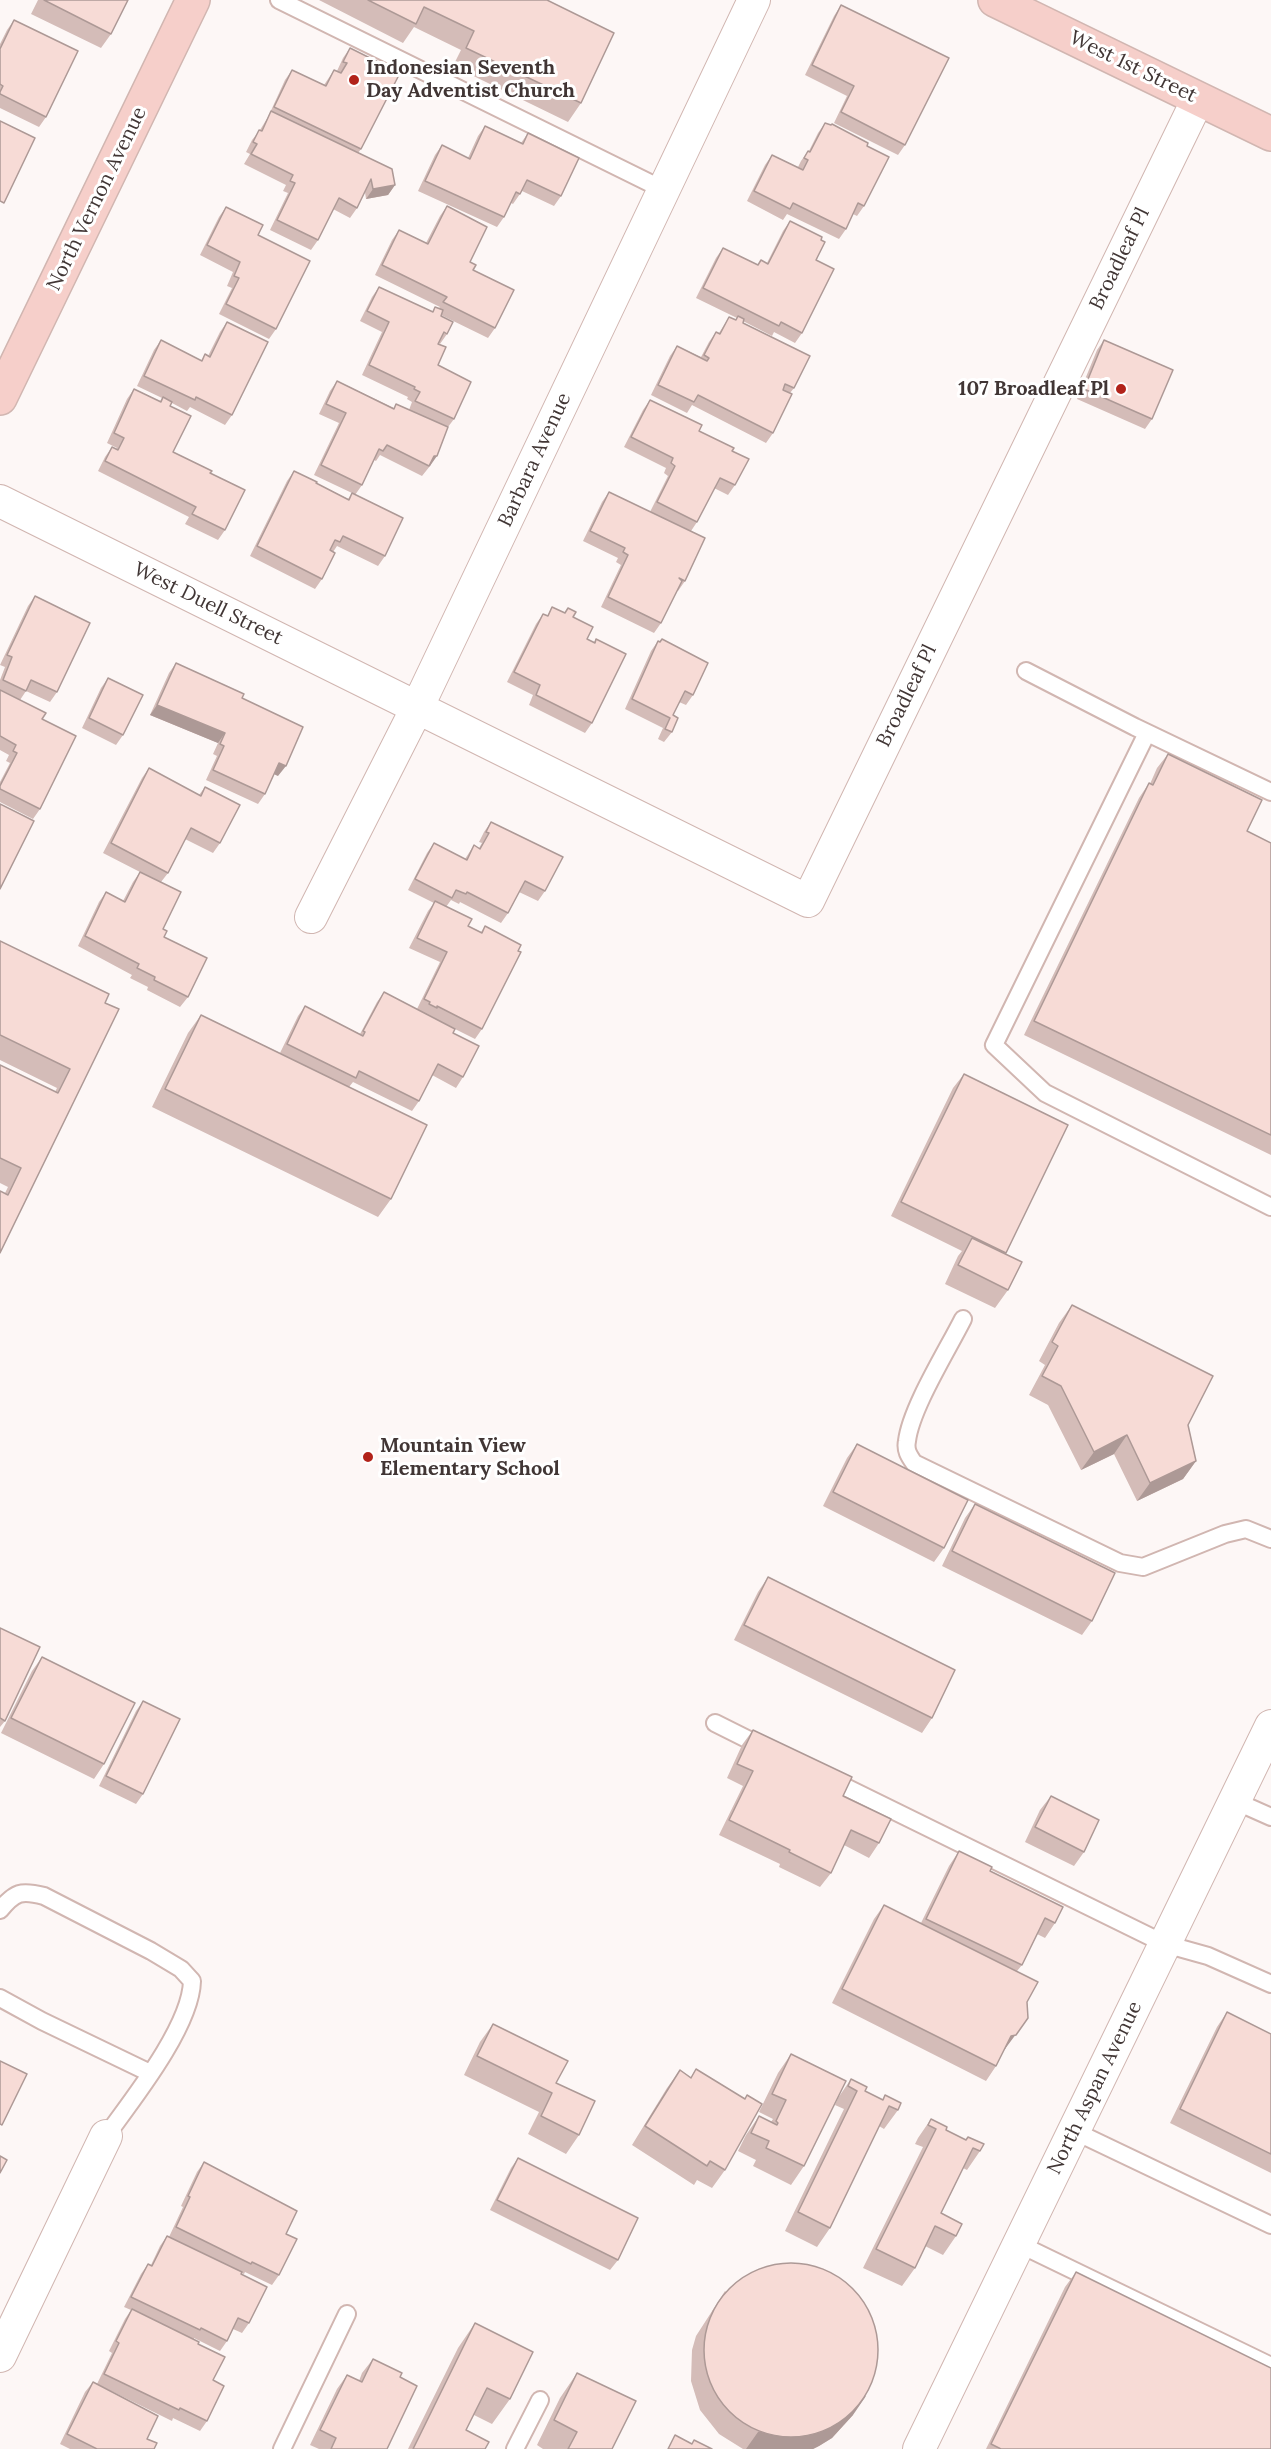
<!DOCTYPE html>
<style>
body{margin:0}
canvas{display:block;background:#fdf7f6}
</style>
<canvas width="1271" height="2449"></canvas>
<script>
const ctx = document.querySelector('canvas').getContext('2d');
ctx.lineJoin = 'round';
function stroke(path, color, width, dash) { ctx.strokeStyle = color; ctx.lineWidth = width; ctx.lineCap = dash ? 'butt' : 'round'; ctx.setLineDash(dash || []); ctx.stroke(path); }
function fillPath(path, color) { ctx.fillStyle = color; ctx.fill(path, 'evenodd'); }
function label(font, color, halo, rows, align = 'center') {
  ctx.font = font + ' Lora,serif'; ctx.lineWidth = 6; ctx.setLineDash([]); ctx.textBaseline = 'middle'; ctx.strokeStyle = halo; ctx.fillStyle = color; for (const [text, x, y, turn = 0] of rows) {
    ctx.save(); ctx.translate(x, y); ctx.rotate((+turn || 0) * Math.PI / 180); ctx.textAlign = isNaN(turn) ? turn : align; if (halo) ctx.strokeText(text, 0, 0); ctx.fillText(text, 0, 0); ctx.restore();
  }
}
const lane = new Path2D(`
 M279 0 664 190
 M1026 671 1135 727 1271 792
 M1147 733 994 1045 1045 1093 1271 1207
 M963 1319C947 1351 911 1408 907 1441 905 1450 909 1456 914 1463L1120 1563 1143 1567 1225 1534 1246 1529 1271 1539
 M715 1723 765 1748
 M829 1779 1165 1944 1208 1956 1271 1984
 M1235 1801 1271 1817
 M0 1910C15 1892 21 1890 44 1896L151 1951 181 1969 192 1981C191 2026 133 2099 106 2136
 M0 1998 42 2021 150 2073
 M1074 2131 1271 2225
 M1019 2244 1271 2366
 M282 2449 347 2314
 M515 2449 540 2400`);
const street = new Path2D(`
 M0 501 808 901 1198 99
 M311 917 417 708 754 0
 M0 2356 106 2136
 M919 2449 1271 1726`);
const secondary = new Path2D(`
 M995 0 1271 134
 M0 398 193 0`);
const wall = new Path2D(`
 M38 0H128L111 34 101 48 31 14Z
 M319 0H547L581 103 568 122 453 66 461 50 414 27 403 43Z
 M841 5 905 145 898 155 834 123 847 96 805 75 834 16Z
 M14 20 46 117 39 127 0 108V44L7 30Z
 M350 48 361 149 358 153 395 185 388 195 366 199 365 192 357 208 350 218 333 209 318 240 311 250 270 230 288 193 283 191 286 185 244 164 250 154 246 152 252 140 260 130 268 117 285 80 292 70 324 85 334 70 337 71 343 58Z
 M825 123 867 146 864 206 857 216 853 214 846 229 839 239 787 214 783 220 747 201 765 165 772 155 798 167 801 161 808 151H809L818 133Z
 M485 126 521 143 528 133 561 196 554 206 522 191 513 204 511 203 504 217 497 227 418 191 435 155 442 145 468 158 478 136Z
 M447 206 470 262 495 328 488 338 441 315 447 334 440 344 438 343V365L454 419 448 427 430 466 422 476 380 455 376 461 374 460 362 485 355 495 385 556 378 566 337 546 333 552 322 579 315 589 250 556 287 481 294 471 316 483 348 499 352 493 314 475 339 423 319 414 330 391 337 381 394 408 396 404 409 410 412 402 407 399 408 397 362 375 382 332 360 321 372 297 379 287 432 312 435 307 439 308 440 307 375 275 392 240 399 230 426 243 440 216Z
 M226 207 258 235 276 329 269 339 219 314 232 288 227 286 233 272 200 255 219 217Z
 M790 221 821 240 802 333 795 343 774 332 772 336 743 321V323L794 388 790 393 773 433 766 443 692 405 687 413 651 395 670 356 677 346 701 357 709 342 716 332 719 333 729 317 735 320 737 318 696 298 716 258 723 248 758 265 767 263 783 231Z
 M227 322 232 415 225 425 190 407 187 411 172 403 170 406 173 452 210 473 225 530 218 540 185 524 189 517 98 471 105 457 112 447 116 449 117 448 107 443 127 399 134 389 160 401 162 398 137 386 154 350 161 340 201 361 205 354 208 356 220 332Z
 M1104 340 1152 419 1145 429 1077 399 1097 350Z
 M650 400 699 431 732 451 735 485 728 495 714 488 697 522 691 531 685 581 678 591 677 590 661 623 654 633 601 607 621 565 616 562 618 558 583 541 602 502 609 492 650 512 668 476 664 473 666 468 624 447 643 410Z
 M35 596 57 692 50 702 26 691 20 700 42 719 40 809 33 819 0 802V782L10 763 6 761 9 755 0 750V680L5 667 0 665 28 606Z
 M552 607 564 613 568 608 587 639 594 642 596 639 592 723 585 733 529 705 533 695 507 682 536 624 543 614 547 616Z
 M662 639 693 695 686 705 679 702 673 715 672 732 664 742 658 739 663 728 625 709 651 651 658 641 659 642Z
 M176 663 242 698 278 776 274 774 265 794 258 804 206 780 217 756 213 754 218 743 150 715 169 673Z
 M108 678 123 735 116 745 82 728 101 688Z
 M1168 754 1247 831 1271 843V1155L1024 1035 1139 798 1149 783 1150 784 1157 768Z
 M149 768 199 795 205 787 220 843 213 853 185 839 168 873 161 882 164 937 188 997 180 1007 147 990 148 987 130 978 132 975 78 946 99 902 106 892 123 901 133 882 140 872 103 853 142 778Z
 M491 822 545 891 538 901 519 892 508 913 501 923 460 902 459 904 451 900 446 907 468 926 481 932 485 926 518 951 482 1029 475 1039 431 1017 453 1033 463 1077 456 1088 432 1075 419 1101 412 1111 353 1082 349 1087 391 1199 378 1217 152 1107 188 1033 201 1015 280 1053 298 1016 305 1006 360 1034 377 1002 384 992 423 1012 417 1009 440 962 409 948 428 911 434 903 408 890 427 853 434 843 465 859 474 845 479 848 482 843 479 842 484 832Z
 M0 941 105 1003 0 1253 5 1193 8 1187 0 1183V1065L55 1092 57 1088 0 1060Z
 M964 1074 1068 1125 1005 1254 1008 1290 995 1308 945 1284 958 1256 962 1251 891 1216 953 1088Z
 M1072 1305 1188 1425 1196 1461 1183 1479 1137 1501 1114 1454 1081 1470 1048 1405 1029 1395 1045 1365 1039 1361 1059 1323Z
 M857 1444 944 1548 934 1562 823 1506 847 1458Z
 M975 1504 1092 1621 1082 1635 942 1566 965 1518Z
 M768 1577 932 1718 922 1733 734 1640 758 1592Z
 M0 1628 5 1721 0 1727Z
 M42 1657 104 1764 94 1779 1 1733 32 1671Z
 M143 1701V1794L136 1804 99 1786 136 1711Z
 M753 1730 843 1796 879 1843 869 1858 844 1845 831 1873 820 1887 779 1867 780 1864 719 1835 743 1786 727 1778 742 1745Z
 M1051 1796 1084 1852 1074 1866 1025 1842 1040 1810Z
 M959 1851 990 1871 1055 1923 1045 1938 1037 1934 1022 1965 1017 1971 1027 2002 1005 2049 1004 2050 996 2066 986 2081 832 2003 874 1919 884 1905 921 1923 949 1866Z
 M1227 2012 1271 2034V2173L1170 2123 1217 2027Z
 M493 2024 556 2083 579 2135 566 2154 528 2134 539 2112 464 2075 480 2042Z
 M791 2054 804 2166 791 2185 753 2166 756 2160 738 2151 746 2135 759 2116 771 2122 773 2119 759 2112 778 2073Z
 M696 2069 725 2170 712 2188 697 2180 694 2185 632 2145 667 2088 680 2070 691 2077Z
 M851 2079 865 2091 882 2100 885 2095 898 2110 884 2129 879 2126 830 2228 817 2247 785 2231 844 2109 835 2105 838 2098Z
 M931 2119 946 2130 966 2140 968 2137 980 2151 967 2170 963 2168 941 2213 956 2236 943 2255 925 2246 915 2268 902 2286 863 2268 923 2147 915 2144 918 2138Z
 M518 2158 618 2260 610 2270 490 2210 511 2168Z
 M204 2162 286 2234 279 2275 272 2285 245 2272 244 2274 241 2273V2274L249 2323 242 2333 233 2329 227 2341 220 2351 194 2338V2339L198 2344 213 2380 207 2421 200 2431 173 2418 172 2421 97 2384 112 2353 109 2351 125 2319 131 2310 124 2307 141 2274 148 2264 151 2265 160 2246 167 2236 169 2237 183 2207 181 2206 197 2172Z
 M1076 2272 1271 2449H986L1065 2287Z
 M725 2291 853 2415 832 2438 819 2446 813 2449H743L719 2434 700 2410 691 2381 692 2350 696 2336Z
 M475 2323 510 2399 492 2424 474 2415 466 2430 485 2449H408L458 2348Z
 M373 2359 400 2377 387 2449H319L310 2445 337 2389 347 2375 359 2381 362 2373Z
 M577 2373 612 2449H543L537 2445 560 2398Z
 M93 2382 147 2439 154 2449H70L60 2444 85 2392Z`);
const shadedWall = new Path2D(`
 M395 185 388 195 366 199 373 189Z
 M434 456H437L430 466 428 465Z
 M157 705 225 733 218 743 150 715Z
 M279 763 286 766 278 776 272 773Z
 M1127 1435 1114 1454 1081 1470 1094 1452Z
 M1196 1461 1183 1479 1137 1501 1150 1483Z
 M1028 2018 1005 2049 1001 2051 1011 2036Z
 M866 2396 853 2415 832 2438 819 2446 813 2449H746L758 2432Z`);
const building = new Path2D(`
 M44 0H128L111 34Z
 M368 0H547L614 33 581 103 466 48 474 31 424 7 416 24Z
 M841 5 949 58 905 145 841 112 854 86 812 65Z
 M14 20 78 51 46 117 0 94V92L3 86 0 84V49Z
 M350 48 400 73 361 149 274 107 292 70 326 86 334 70 341 73 347 63 343 62Z
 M271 111 392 169 395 185 373 189 371 179 357 208 339 198 318 240 277 220 295 183 290 181 293 175 251 154 257 144 253 142 259 130 262 131Z
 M0 121 35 138 4 203 0 201Z
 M825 123 831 125 832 124 868 143 867 146 889 157 864 206 858 203 846 229 793 203 790 209 754 191 772 155 803 170 808 160 804 158 808 151 810 152Z
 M485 126 523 144 528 133 579 158 561 196 527 180 520 194 516 192 504 217 425 181 442 145 470 159Z
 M447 206 487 227 470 262 476 265 473 270 514 290 495 328 443 302 447 297 382 265 399 230 428 244Z
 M226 207 263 225 258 235 310 261 276 329 226 304 239 278 234 276 240 262 207 245Z
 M790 221 822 237 821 240 825 242 816 260 834 269 802 333 781 322 779 326 703 288 723 248 758 265 761 260 768 264Z
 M379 287 433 312 435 307 443 310 441 316 453 322 447 334 444 332 438 344 446 347 438 365 471 382 454 419 415 401 420 392 414 389 415 387 369 365 389 322 367 311Z
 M738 316 744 319 743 323 810 356 794 388 785 384 783 390 792 394 773 433 698 395 694 402 658 385 677 346 707 361 709 358 704 355 716 332 720 334 729 317 736 320Z
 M227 322 268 342 232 415 196 397 195 400 144 376 161 340 202 361 205 354 210 357Z
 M1104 340 1173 370 1152 419 1084 389Z
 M337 381 394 409 396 404 448 427 437 456H434L429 466 387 445 383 451 379 449 362 485 321 465 346 413 326 404Z
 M134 389 161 402 163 397 172 402 170 406 191 416 173 452 212 471 210 473 245 490 225 530 192 514 196 507 105 461 112 447 118 450 124 438 114 433Z
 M650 400 702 425 699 431 734 448 732 451 749 459 735 485 720 478 697 522 657 502 675 466 671 463 673 458 631 437Z
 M294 471 317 482 316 483 349 500 352 493 403 518 385 556 343 536 340 542 335 540 330 550 335 553 322 579 257 546Z
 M609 492 705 538 685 581 679 578 682 581 661 623 608 597 628 555 623 552 625 548 590 531Z
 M35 596 90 623 57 692 31 680 26 691 3 680 12 657 7 655Z
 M552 607 565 613 568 608 576 612 573 617 593 627 587 639 595 643 596 639 626 654 592 723 536 695 540 685 514 672 543 614 548 616Z
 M662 639 708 663 693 695 685 691 673 715 678 718 672 732 665 729 670 718 632 699 658 641 660 642Z
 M176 663 244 694 242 698 303 727 286 766 279 763 265 794 213 770 224 746 220 744 225 733 157 705Z
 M108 678 143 695 123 735 89 718Z
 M0 690 46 713 42 719 76 736 40 809 0 789V786L17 753 13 751 16 745 0 736Z
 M1168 754 1262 800 1247 831 1271 843V1135L1034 1021 1149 783 1153 785Z
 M149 768 201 796 205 787 240 805 220 843 191 828 168 873 111 843Z
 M0 804 34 821 0 889Z
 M491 822 563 857 545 891 525 881 508 913 467 892 466 894 456 890 452 898 415 879 434 843 467 860 474 845 480 849 489 833 486 832Z
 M140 872 181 892 163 929 167 931 164 937 207 958 188 997 154 980 155 977 137 968 139 964 85 936 106 892 125 902Z
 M435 901 472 919 468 926 482 933 485 926 521 945 518 951 521 952 482 1029 437 1006V1008L429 1004 430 1002 424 999 447 952 417 938Z
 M0 941 109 994 105 1003 119 1009 0 1253V1191L8 1195 21 1168 0 1158V1065L58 1093 70 1069 0 1035Z
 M384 992 455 1029 453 1033 479 1046 463 1077 438 1064 419 1101 359 1071 356 1078 287 1044 305 1006 363 1036 365 1032 363 1031Z
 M201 1015 427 1125 391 1199 165 1089Z
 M964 1074 1068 1125 1006 1253 901 1202Z
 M972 1238 1022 1262 1008 1290 958 1265Z
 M1072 1305 1213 1376 1188 1425 1196 1461 1150 1483 1127 1435 1094 1452 1061 1386 1042 1376 1058 1346 1052 1342Z
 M857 1444 968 1500 944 1548 833 1492Z
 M975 1504 1115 1573 1092 1621 952 1551Z
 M768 1577 955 1670 932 1718 744 1625Z
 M0 1628 40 1647 5 1721 0 1718Z
 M42 1657 135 1703 104 1764 11 1718Z
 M143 1701 180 1719 143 1794 106 1776Z
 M753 1730 852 1777 843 1796 891 1819 879 1843 851 1830 831 1873 789 1852 790 1850 729 1820 753 1771 737 1764Z
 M1051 1796 1099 1820 1084 1852 1035 1827Z
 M959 1851 992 1867 990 1871 1063 1907 1055 1923 1045 1918 1022 1965 926 1919Z
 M884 1905 1038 1982 1027 2002 1028 2018 1016 2035 1011 2036 996 2066 842 1989Z
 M1227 2012 1271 2034V2154L1180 2109Z
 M493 2024 568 2061 556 2083 595 2101 579 2135 541 2116 552 2093 477 2056Z
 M791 2054 846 2081 804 2166 766 2148 769 2141 751 2133 759 2116 777 2125 778 2123 776 2121 786 2100 772 2094Z
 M0 2061 27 2074 2 2125 0 2124Z
 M696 2069 745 2099 747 2095 762 2104 725 2170 710 2161 707 2166 645 2126 680 2070 691 2078Z
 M851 2079 867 2087 865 2091 883 2100 885 2095 901 2103 898 2110 889 2106 830 2228 798 2212 857 2091 848 2086Z
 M931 2119 947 2127 946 2130 966 2140 968 2137 984 2144 980 2151 973 2148 941 2213 962 2224 956 2236 935 2226 915 2268 876 2249 936 2129 928 2125Z
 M0 2156 7 2160 0 2173Z
 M518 2158 638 2218 618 2260 497 2200Z
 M204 2162 297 2211 286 2234 297 2239 279 2275 252 2262 251 2264 176 2227 190 2197 188 2196Z
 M167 2236 242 2272 241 2274 267 2287 249 2323 238 2318 227 2341 201 2328 200 2330 131 2297 148 2264 152 2266Z
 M704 2350a87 87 0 1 1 174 0a87 87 0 1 1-174 0Z
 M1076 2272 1271 2368V2449H1001L991 2444Z
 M132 2309 199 2342 198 2344 225 2357 213 2380 224 2386 207 2421 180 2408 179 2410 104 2374 119 2343 116 2341Z
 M475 2323 533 2352 510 2399 487 2388 466 2430 489 2442 485 2449H413Z
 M373 2359 402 2373 400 2377 417 2386 387 2449H331L336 2438 320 2430 347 2375 362 2382Z
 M577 2373 636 2401 612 2449H568L577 2432 554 2420Z
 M93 2382 158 2416 147 2439 157 2443 154 2449H97L67 2434Z
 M675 2435 692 2444 694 2440 712 2449H668Z`);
const markers = [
 [354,80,6,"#b2231a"],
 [1121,389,6,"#b2231a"],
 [368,1457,6,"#b2231a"]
];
const streetNames = [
 ["West 1st Street",1133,67,26],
 ["North Vernon Avenue",97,199,-64],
 ["Broadleaf Pl",1120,259,-64],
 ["Barbara Avenue",535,460,-65],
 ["West Duell Street",208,604,26],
 ["Broadleaf Pl",907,696,-64],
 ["North Aspan Avenue",1095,2088,-64]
];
const poiNames = [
 ["Indonesian Seventh",366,68],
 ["Day Adventist Church",366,91],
 ["107 Broadleaf Pl",1109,389,"right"],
 ["Mountain View",380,1446],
 ["Elementary School",380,1469]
];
stroke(lane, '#d1b6b1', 20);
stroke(street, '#d1b6b1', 34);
stroke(secondary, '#d1b6b1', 36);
stroke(lane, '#fff', 16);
stroke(street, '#fff', 32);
stroke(secondary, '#f6cfca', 33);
fillPath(wall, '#d4bcb8');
fillPath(shadedWall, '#ad9996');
fillPath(building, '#f7dbd6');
stroke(building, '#ad9996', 1.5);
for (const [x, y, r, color] of markers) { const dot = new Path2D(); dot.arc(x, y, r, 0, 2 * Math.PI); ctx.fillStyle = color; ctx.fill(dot); stroke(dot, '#fff', 2); }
label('20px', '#413635', '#fff', streetNames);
label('bold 20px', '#413635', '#fff', poiNames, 'left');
</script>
